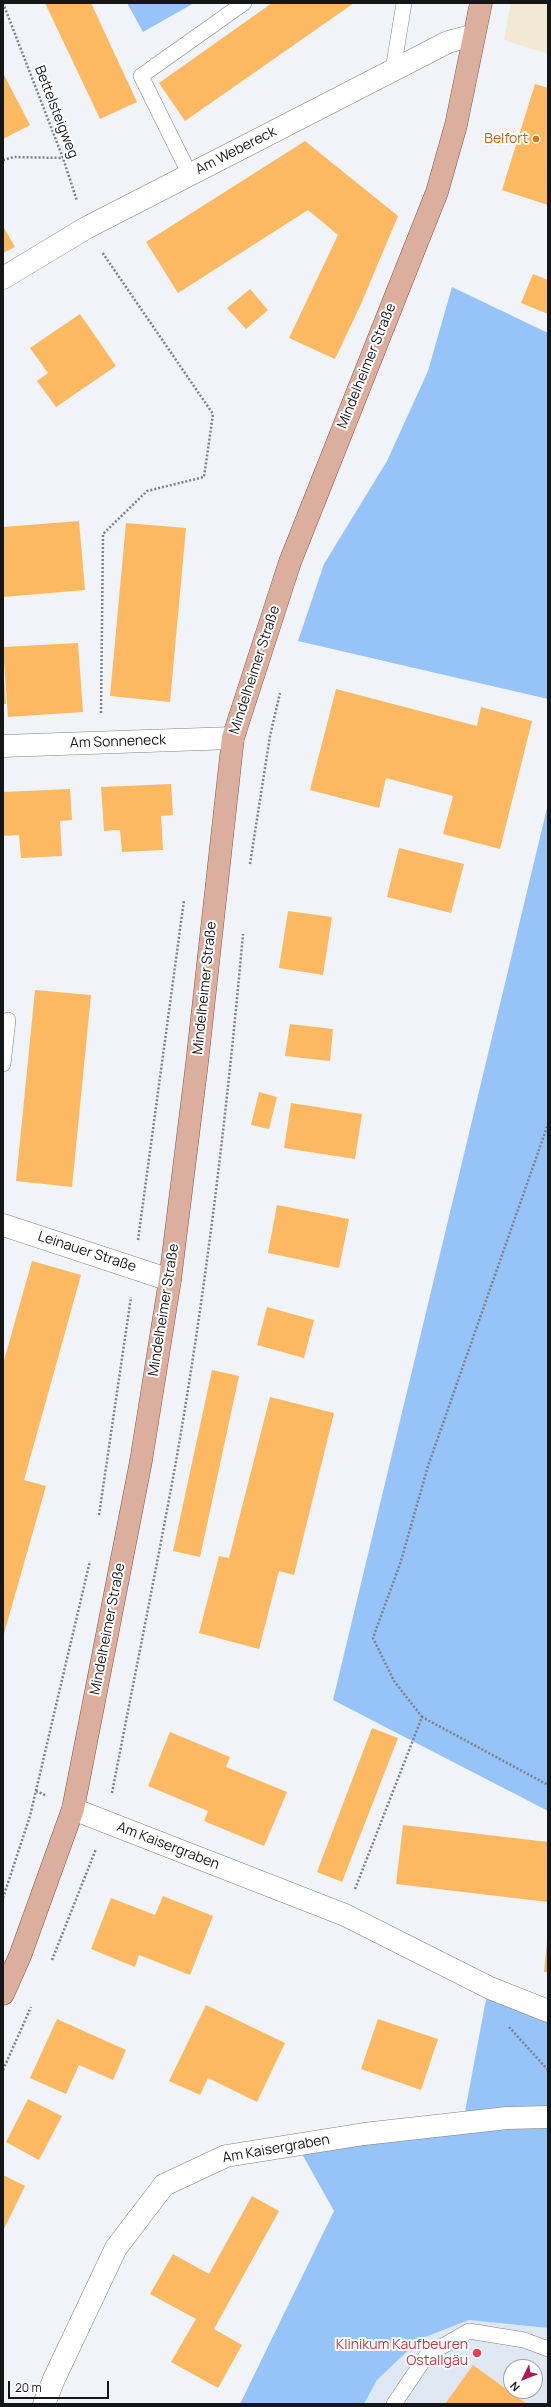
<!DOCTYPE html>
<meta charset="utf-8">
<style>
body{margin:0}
#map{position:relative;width:551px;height:2407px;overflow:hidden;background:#f0f3f7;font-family:Manrope,sans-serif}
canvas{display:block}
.frame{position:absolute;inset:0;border:4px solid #151618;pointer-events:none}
.north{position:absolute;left:503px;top:2359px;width:40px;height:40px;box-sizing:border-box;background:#fff;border:1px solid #a1a2a3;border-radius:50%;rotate:227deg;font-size:11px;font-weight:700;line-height:16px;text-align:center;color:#151618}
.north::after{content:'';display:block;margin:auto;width:14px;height:18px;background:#ac1c54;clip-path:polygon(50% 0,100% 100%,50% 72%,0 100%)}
.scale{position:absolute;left:8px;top:2381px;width:101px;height:18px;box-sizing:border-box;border:2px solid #151618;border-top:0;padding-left:5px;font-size:12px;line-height:14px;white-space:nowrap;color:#151618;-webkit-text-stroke:3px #fff;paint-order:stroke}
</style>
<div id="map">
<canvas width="551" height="2407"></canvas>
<div class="frame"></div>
<div class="north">N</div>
<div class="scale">20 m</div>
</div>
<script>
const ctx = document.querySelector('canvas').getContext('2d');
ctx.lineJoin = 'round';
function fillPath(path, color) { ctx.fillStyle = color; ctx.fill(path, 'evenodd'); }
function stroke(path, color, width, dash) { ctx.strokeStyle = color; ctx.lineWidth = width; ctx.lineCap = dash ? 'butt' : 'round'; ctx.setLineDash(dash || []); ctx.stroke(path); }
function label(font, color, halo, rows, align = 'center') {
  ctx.font = font + ' Manrope,sans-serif'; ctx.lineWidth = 4; ctx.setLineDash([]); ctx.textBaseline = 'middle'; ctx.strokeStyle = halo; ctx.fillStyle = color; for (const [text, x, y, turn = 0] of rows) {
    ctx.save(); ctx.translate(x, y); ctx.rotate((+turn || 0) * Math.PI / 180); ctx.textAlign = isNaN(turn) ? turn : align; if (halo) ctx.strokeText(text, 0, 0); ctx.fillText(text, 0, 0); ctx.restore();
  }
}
const commercial = new Path2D(`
 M511 3H548V54L504 40Z`);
const built = new Path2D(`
 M469 2320 548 2328V2404H364L377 2380 420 2339ZM511 2367H535V2391H511Z`);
const green = new Path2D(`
 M127 3H194L143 32Z
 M452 287 548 333V699L298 641 324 564 387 461 428 371Z
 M548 804V1811L333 1700Z
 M487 1994 548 2019V2111L464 2117Z
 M548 2122V2328L469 2320 420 2339 377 2380 364 2404H240L334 2211 302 2154 364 2141Z`);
const building = new Path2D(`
 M45 3H91L137 102 100 119Z
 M272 3H354L185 121 159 83Z
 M3 73 30 125 3 139Z
 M535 84 548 88V205L502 190Z
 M305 141 398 216 361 304 335 359 289 338 338 235 308 210 178 293 146 242Z
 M3 226 15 247 3 253Z
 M533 274 548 280V314L521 303Z
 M250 289 268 310 246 329 227 308Z
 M80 314 116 366 56 407 37 381 48 373 30 348Z
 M79 521 85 590 3 597V527Z
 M126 523 186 528 170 702 110 696Z
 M78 643 83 712 8 717 3 647Z
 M3 680H4L6 704H3Z
 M336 689 477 726 481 707 532 721 500 849 443 834 453 796 386 778 379 808 310 790Z
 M171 784 173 815 161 816 163 850 122 852 120 830 104 831 101 787Z
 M70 789 72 820 60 821 62 856 21 858 19 835 3 836V792Z
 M399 848 464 864 451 913 387 897Z
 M288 911 332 917 323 975 279 968Z
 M35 990 91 995 72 1187 16 1181Z
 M290 1024 333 1029 330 1061 285 1056Z
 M259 1092 277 1097 269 1129 251 1125Z
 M291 1103 362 1114 355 1159 284 1148Z
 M277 1205 349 1219 339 1268 268 1253Z
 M32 1261 81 1275 24 1480 46 1486 3 1637V1364Z
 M267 1307 314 1320 304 1358 257 1345Z
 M212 1370 239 1376 200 1557 173 1551Z
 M270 1397 334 1413 294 1575 279 1571 259 1649 199 1633 219 1556 229 1558Z
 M372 1728 398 1738 342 1882 317 1872Z
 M170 1732 230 1757 226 1767 287 1792 264 1846 204 1821 208 1811 148 1786Z
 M403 1825 548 1842V1902L396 1884Z
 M163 1896 213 1916 190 1975 139 1955 135 1967 91 1949 111 1898 155 1915Z
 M547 1941H548V1972H544Z
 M206 2005 285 2043 257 2102 208 2078 200 2095 169 2081Z
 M57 2019 126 2050 113 2080 79 2065 66 2094 30 2078Z
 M378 2019 438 2039 421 2090 361 2069Z
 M28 2099 62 2116 39 2160 6 2142Z
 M3 2175 25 2186 3 2231Z
 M252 2196 279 2211 214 2329 242 2345 218 2388 171 2362 196 2319 150 2294 173 2254 209 2274Z
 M473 2365 527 2404H445Z`);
const path = new Path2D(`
 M3 3 63 158 77 201
 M3 160 14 157 63 158
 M101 713 103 534 147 491 204 477 213 414 102 252
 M250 864 270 736 280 693
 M138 1240 184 900
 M99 1515 131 1297
 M422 1717 394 1681 373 1638 401 1561 428 1466 548 1124
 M36 1791 47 1796
 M112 1793C133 1684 155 1576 175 1467 206 1291 227 1112 243 934
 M355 1889 422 1717 548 1785
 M3 1898 30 1816 90 1561
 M52 1960 96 1849
 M509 2027 548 2070
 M3 2070 31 2007`);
const service = new Path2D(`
 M393 70 404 3
 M190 175 141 76 244 3
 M3 1064 8 1020
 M394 2404 427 2355 469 2331 524 2340 548 2349`);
const minor = new Path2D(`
 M3 278 86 228 448 42 474 35
 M3 746 233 738
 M3 1225 170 1280
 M73 1809 345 1915 490 1988 548 2011
 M44 2404 54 2379 116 2248 164 2185 226 2156 364 2134 507 2118 548 2117`);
const primary = new Path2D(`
 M3 1994 20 1956 73 1809 141 1461 170 1280 197 1063 233 738 290 562 437 192 456 125 481 3`);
const markers = [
 [536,139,4,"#e8710a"],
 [477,2353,5,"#e0444e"]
];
const streetNames = [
 ["Bettelsteigweg",56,112,69],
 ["Am Webereck",236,151,-27],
 ["Mindelheimer Straße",367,366,-68],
 ["Mindelheimer Straße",255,670,-72],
 ["Am Sonneneck",118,742,-2],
 ["Mindelheimer Straße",205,988,-84],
 ["Leinauer Straße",87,1252,18],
 ["Mindelheimer Straße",164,1310,-81],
 ["Mindelheimer Straße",108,1629,-79],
 ["Am Kaisergraben",168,1846,21],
 ["Am Kaisergraben",276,2149,-10]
];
const foodNames = [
 ["Belfort",528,139]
];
const healthNames = [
 ["Klinikum Kaufbeuren",468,2345],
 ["Ostallgäu",468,2361]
];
fillPath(commercial, '#f1e9d3');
fillPath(built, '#dfe8f2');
fillPath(green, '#96c3f8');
fillPath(building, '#fcb962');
stroke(service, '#7f8285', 16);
stroke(minor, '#7f8285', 23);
stroke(primary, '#875645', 23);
stroke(path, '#7f8184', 2.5, [2, 2]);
stroke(service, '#fff', 15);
stroke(minor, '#fff', 22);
stroke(primary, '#dcae9e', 22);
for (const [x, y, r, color] of markers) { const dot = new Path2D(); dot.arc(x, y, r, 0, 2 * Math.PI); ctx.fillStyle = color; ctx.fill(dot); stroke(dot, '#fff', 1.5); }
label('14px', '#151618', '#fff', streetNames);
label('14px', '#c56008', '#fff', foodNames, 'right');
label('14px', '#be3a42', '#fff', healthNames, 'right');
</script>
